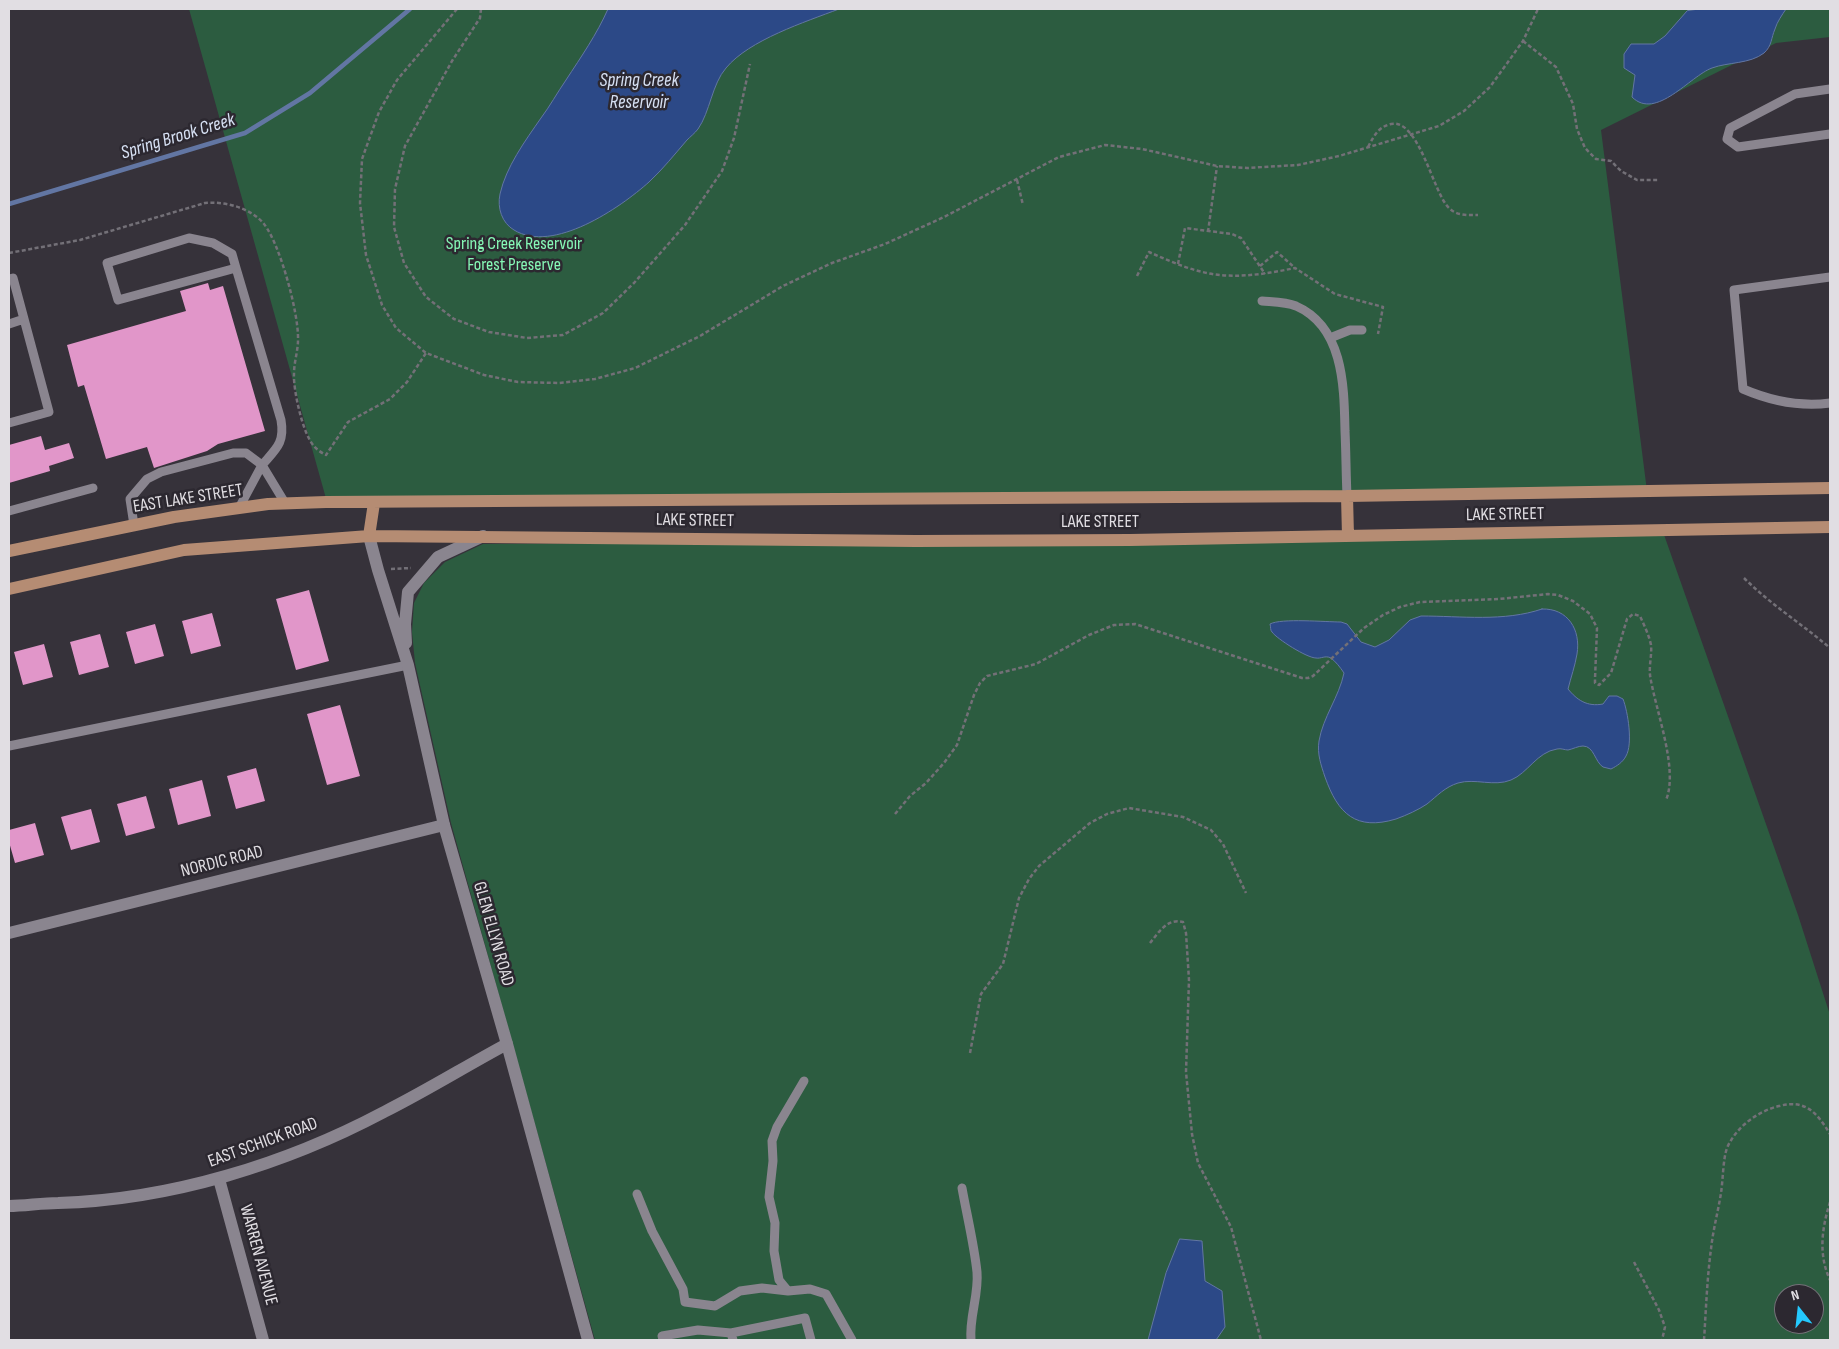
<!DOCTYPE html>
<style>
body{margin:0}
#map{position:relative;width:1839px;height:1349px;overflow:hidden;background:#36323a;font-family:"Sofia Sans Condensed",sans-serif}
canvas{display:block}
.frame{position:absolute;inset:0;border:10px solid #e1dee3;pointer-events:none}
.north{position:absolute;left:1774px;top:1284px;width:50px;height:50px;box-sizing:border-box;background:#2c2830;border:1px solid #747178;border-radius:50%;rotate:344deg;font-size:14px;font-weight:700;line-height:20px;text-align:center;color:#e1dee3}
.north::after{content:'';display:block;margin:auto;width:18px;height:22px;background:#24c9fe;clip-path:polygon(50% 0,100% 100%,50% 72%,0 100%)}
</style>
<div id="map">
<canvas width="1839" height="1349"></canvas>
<div class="frame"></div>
<div class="north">N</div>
</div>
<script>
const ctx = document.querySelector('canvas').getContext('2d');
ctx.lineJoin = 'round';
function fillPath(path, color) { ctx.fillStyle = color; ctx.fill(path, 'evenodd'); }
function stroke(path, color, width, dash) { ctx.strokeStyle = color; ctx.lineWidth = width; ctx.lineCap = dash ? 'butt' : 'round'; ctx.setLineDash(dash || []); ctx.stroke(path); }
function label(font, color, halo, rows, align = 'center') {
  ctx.font = font + ' "Sofia Sans Condensed",sans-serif'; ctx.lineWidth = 5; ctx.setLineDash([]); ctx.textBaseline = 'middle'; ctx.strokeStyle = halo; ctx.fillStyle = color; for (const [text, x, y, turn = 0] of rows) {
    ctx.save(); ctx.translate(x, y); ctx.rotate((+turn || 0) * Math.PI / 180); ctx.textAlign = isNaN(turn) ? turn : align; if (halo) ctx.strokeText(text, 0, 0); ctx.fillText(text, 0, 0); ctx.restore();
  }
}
const green = new Path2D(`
 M189 9H1830V37L1776 43 1601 130 1647 491 327 502Z
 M1662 529 1798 915 1830 1015V1340H595L451 823 415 663 412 632 414 603 424 583 445 562 483 544 1348 541ZM1784 1294H1814V1324H1784Z`);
const water = new Path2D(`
 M608 9H839C805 22 749 40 726 68 712 84 710 112 698 129 695 133 690 137 687 140 674 155 663 169 649 182 620 208 553 254 514 230 502 223 497 208 500 194 506 167 525 141 541 118 550 106 557 93 566 80 581 57 597 34 608 9Z
 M1699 9H1786C1782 15 1777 22 1775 29 1771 38 1772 46 1764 53 1750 64 1728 62 1712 68 1690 76 1656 121 1632 97L1635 75 1624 68V54L1631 44H1654L1665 36 1687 11Z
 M1542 609C1568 608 1581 630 1577 654 1575 666 1571 677 1568 689 1577 700 1587 707 1603 704L1609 696H1617L1623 699C1628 712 1633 744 1626 756 1623 762 1617 766 1611 769 1608 768 1606 768 1603 767 1595 762 1594 746 1583 746 1578 746 1573 749 1568 750 1565 750 1561 748 1557 749 1537 752 1528 773 1511 780 1494 787 1475 778 1458 783 1445 787 1437 796 1427 804 1418 810 1407 815 1396 819 1356 831 1338 814 1325 777 1321 765 1317 754 1319 741 1323 717 1339 697 1344 673 1340 667 1336 662 1331 658 1325 655 1321 659 1316 658 1307 658 1277 639 1272 632 1270 630 1271 627 1270 624 1281 618 1326 622 1341 622L1347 624 1361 642 1375 647 1389 640 1410 620 1421 616C1461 616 1504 622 1542 609Z
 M1180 1239 1202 1241 1205 1281 1222 1291 1225 1327 1216 1340H1148L1166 1273Z`);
const stream = new Path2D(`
 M9 204 245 133 310 93 410 9`);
const building = new Path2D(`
 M208 283 210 290 223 286 265 431 218 444 207 451 154 468 147 447 106 459 84 385 78 387 67 345 186 311 180 291Z
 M41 436 45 450 69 443 74 458 49 466 50 471 9 483V445Z
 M309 590 329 661 296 670 276 599Z
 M212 613 221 646 191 654 182 621Z
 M155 624 164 656 135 664 126 632Z
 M100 634 109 667 79 675 70 642Z
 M44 644 53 677 23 685 14 652Z
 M340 705 360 776 327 785 307 714Z
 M256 768 265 801 236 809 227 776Z
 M202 780 211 816 178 825 169 789Z
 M146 796 155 828 126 836 117 804Z
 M91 809 100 842 71 850 61 817Z
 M35 823 44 855 15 863 9 842V830Z`);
const path = new Path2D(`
 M457 9 397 80 379 112 362 159 360 203 366 255 382 305 396 328 426 353 484 375 518 382 559 383 595 379 635 368 700 336 783 286 832 263 885 244 944 217 1059 157 1105 145 1142 149 1217 166 1247 168 1298 165 1339 156 1439 126 1464 111 1490 87 1523 41 1538 9
 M481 9 480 18 452 61 405 146 395 189 394 227 404 263 426 297 454 319 489 332 527 338 563 335 603 313 634 283 685 225 722 171 734 138 750 64
 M1523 41 1556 67 1573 104 1577 129 1585 148 1596 159 1611 161 1621 171 1637 180H1659
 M1368 147C1374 136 1378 127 1391 124 1419 118 1433 193 1449 208 1457 216 1467 215 1478 215
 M1017 180 1023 205
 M1208 232 1217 166
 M9 253 80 240 205 203C225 201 251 208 264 224 280 244 299 314 298 340 298 351 294 362 294 374 293 389 303 435 314 446 317 450 322 453 326 455L348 422 390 399 407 382 426 353
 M1178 264 1185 228 1232 234 1241 238 1265 274
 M1260 266 1277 252 1295 268
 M1137 276 1149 252C1167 260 1187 269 1207 273 1235 279 1266 274 1295 268L1335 294 1383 307 1378 334
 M391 569 411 568
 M1744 578C1770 604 1802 624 1830 648
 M895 814 910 796 926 783 944 763 957 745 974 695 980 683 987 676 1036 664 1089 635 1114 625 1135 624 1302 678H1308L1313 676 1364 628 1383 615 1400 607 1420 602 1499 599 1548 594 1558 595 1573 601 1590 614 1597 628 1595 679V683L1599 685 1611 673 1627 619 1633 614 1640 616C1644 625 1649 635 1651 645 1652 655 1649 665 1650 675 1655 709 1679 769 1666 800
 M1150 943C1159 932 1167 918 1183 922L1186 933 1189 980 1186 1072 1192 1134 1198 1163 1231 1227 1261 1340
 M970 1053 981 994 1003 964 1019 898 1029 879 1039 866 1090 823 1107 814 1129 808 1183 817 1211 830 1223 844 1246 893
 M1830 1202C1822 1228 1818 1254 1830 1280
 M1634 1262 1659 1310 1665 1327 1662 1340
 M1704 1340C1706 1310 1707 1279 1711 1249 1713 1230 1718 1212 1721 1193 1723 1180 1723 1159 1727 1148 1736 1127 1758 1111 1779 1106 1806 1099 1817 1113 1830 1134`);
const service = new Path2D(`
 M1830 89 1795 94 1730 128 1727 139 1738 147 1830 134
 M1830 277 1734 290 1743 389C1771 401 1800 407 1830 403
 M9 279 13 278 49 412 9 423
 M1262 301C1273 302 1286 302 1296 306 1344 327 1344 387 1345 431 1346 452 1346 474 1347 496
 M9 324 24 319
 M1330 338 1350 330H1362
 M239 508 262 465 285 503
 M9 511 93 488
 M134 525 130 499 147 479 161 472 233 453H246L262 465C276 449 285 443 281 420L236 268 232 254 213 243 189 238 107 263 118 300 236 268
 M9 746 408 665
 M804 1081 777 1127 772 1141 773 1161 769 1197 775 1223 774 1251 779 1280 788 1291 810 1289 826 1294 852 1340
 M962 1188C967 1216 974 1244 977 1272 979 1295 969 1317 971 1340
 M637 1194 652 1231 683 1289 685 1302 715 1306 740 1291 762 1288 788 1291
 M731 1333 805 1318 811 1340
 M663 1340 662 1336 698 1330 731 1333 733 1340`);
const minor = new Path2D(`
 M9 933 444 825
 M219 1179 263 1340
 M9 1206C25 1206 41 1203 58 1203 170 1200 286 1164 384 1112 426 1091 466 1066 507 1044`);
const tertiary = new Path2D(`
 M369 536 378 570 408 665 444 825 507 1044 588 1340
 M406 643 405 624 408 592 438 557 483 536`);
const primary = new Path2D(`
 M1347 496 1348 536
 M369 536 374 503
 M9 551 174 517 268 504 326 502 1347 496 1830 488
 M9 589 184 550 369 536 916 541 1130 540 1830 527`);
const parkNames = [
 ["Spring Creek Reservoir",514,244],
 ["Forest Preserve",514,265]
];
const streetNames = [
 ["EAST LAKE STREET",188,499,-9],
 ["LAKE STREET",1505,515,-1],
 ["LAKE STREET",695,521,1],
 ["LAKE STREET",1100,522],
 ["NORDIC ROAD",222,862,-14],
 ["GLEN ELLYN ROAD",493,934,74],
 ["EAST SCHICK ROAD",263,1143,-20],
 ["WARREN AVENUE",258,1255,75]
];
const waterNames = [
 ["Spring Creek",639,81],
 ["Reservoir",639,103],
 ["Spring Brook Creek",178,137,-17]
];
fillPath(green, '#2c5c40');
fillPath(water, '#2c4987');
stroke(water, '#6276a3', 1);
stroke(stream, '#6276a3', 4.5);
fillPath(building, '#e196c9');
stroke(path, '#737077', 2.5, [4, 2.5]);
stroke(service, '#8a858f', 9);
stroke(minor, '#8a858f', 12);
stroke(tertiary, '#8a858f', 12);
stroke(primary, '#b58c73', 12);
label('18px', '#86f8b6', '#2c2830', parkNames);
label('18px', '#e1dee3', '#2c2830', streetNames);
label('italic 19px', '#d7e1f4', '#2c2830', waterNames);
</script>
